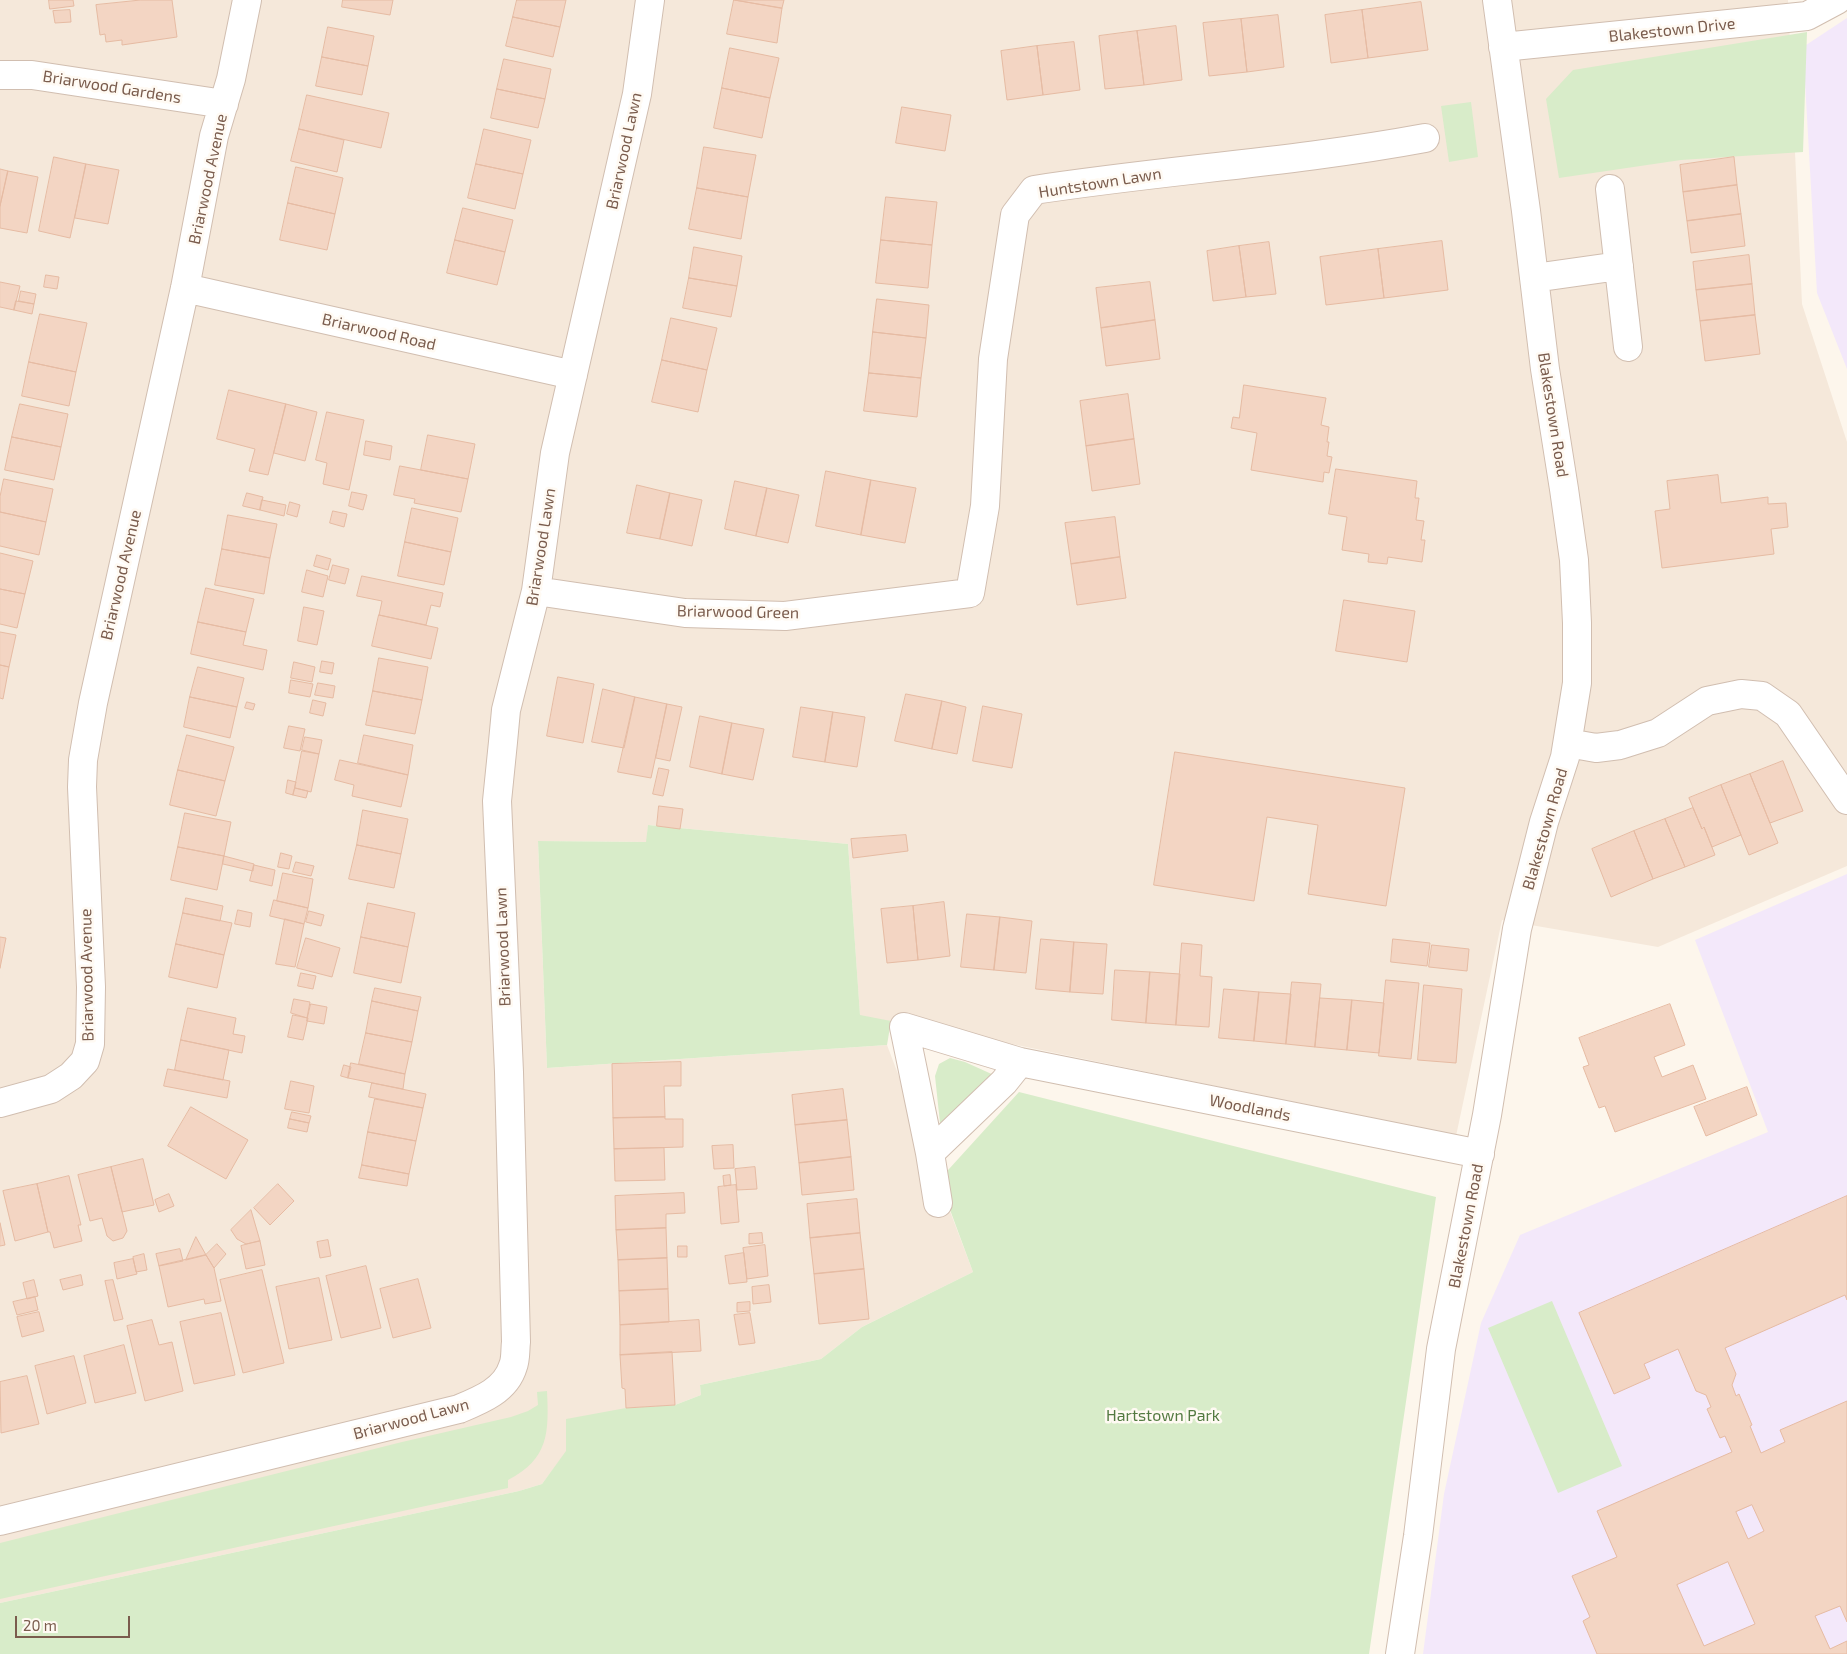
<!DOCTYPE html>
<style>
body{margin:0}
#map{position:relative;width:1847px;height:1654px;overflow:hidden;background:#fdf6ec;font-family:"Exo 2",sans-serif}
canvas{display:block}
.scale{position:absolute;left:15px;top:1616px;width:115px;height:22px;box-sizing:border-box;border:2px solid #7a5c4d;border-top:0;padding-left:6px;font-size:15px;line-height:18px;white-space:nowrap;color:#7a5c4d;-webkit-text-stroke:4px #fffaf3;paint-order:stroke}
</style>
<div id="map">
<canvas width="1847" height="1654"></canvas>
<div class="scale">20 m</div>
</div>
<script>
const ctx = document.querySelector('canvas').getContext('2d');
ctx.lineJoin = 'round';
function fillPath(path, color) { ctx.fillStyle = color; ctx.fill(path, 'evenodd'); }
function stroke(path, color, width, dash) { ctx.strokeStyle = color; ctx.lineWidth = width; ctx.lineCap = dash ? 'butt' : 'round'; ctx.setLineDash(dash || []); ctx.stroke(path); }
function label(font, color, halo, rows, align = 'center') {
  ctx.font = font + ' "Exo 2",sans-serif'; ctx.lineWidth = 5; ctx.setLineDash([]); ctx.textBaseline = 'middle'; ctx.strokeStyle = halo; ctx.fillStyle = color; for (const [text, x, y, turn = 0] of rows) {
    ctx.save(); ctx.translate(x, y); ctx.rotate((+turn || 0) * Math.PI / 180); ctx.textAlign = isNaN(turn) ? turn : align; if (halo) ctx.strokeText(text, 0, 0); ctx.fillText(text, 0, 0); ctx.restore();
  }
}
const residential = new Path2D(`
 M0 0H1788L1802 304 1847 442V866L1658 947 1502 920 1456 1136 1012 1044 860 1016 848 844 648 825 647 842 538 841 547 1068 887 1045 973 1272 862 1327 821 1359 700 1385 701 1395 675 1405 626 1408 567 1451 542 1484 519 1491 0 1603Z`);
const education = new Path2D(`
 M1847 18V369L1817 293 1803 47Z
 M1847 874V1654H1423L1444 1494 1481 1323 1520 1235 1768 1132 1695 940Z`);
const green = new Path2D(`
 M1807 32 1803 152 1681 160 1559 178 1546 99 1573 70Z
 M1471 102 1478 157 1449 162 1441 106Z
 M648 825 848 844 860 1015 891 1021 887 1045 547 1068 538 841 646 842Z
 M950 1058 965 1062 996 1076 940 1123 935 1076 939 1064Z
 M1019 1092 1436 1197 1369 1654H0V1603L519 1491 542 1484 566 1451V1419L626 1408 675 1405 701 1395 700 1385 821 1359 862 1327 973 1272 939 1180Z
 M1552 1301 1622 1466 1558 1493 1488 1328Z
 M547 1391C549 1432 549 1459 508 1480V1488L0 1599V1543L402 1442 511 1417 528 1411 538 1405 537 1392Z`);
const building = new Path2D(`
 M49 0H73L74 6 50 9Z
 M141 0H172L177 37 122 45V40L106 42 105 34 100 35 96 5Z
 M343 0H393L390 15 342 7Z
 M517 0H566L560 27 513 17Z
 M734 0 782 8 777 43 727 34Z
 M735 0H784L782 8Z
 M1421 2 1428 50 1368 58 1362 10Z
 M70 10 71 22 55 23 53 11Z
 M1362 10 1368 58 1331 63 1325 15Z
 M1278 15 1284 67 1247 72 1241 19Z
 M513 17 560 27 553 57 506 46Z
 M1241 19 1247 72 1209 76 1203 23Z
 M1176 26 1182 80 1144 85 1137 31Z
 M328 27 374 36 368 66 322 57Z
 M1137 31 1144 85 1105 89 1099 36Z
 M1074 42 1080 90 1043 95 1037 46Z
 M1037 46 1043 95 1007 100 1001 51Z
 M730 48 779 58 770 98 722 88Z
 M322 57 368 66 362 95 316 86Z
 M504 59 551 69 545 99 497 89Z
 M722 88 770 98 762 138 714 128Z
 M497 89 545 99 538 128 491 118Z
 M307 95 389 113 381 148 299 129Z
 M902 107 951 115 945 151 896 143Z
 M299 129 344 140 337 172 291 161Z
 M484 129 531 140 523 174 476 164Z
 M704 147 756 155 748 197 697 188Z
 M54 157 86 164 70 238 39 231Z
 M1734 157 1737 185 1683 192 1680 165Z
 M86 164 119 170 108 224 75 218Z
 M476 164 523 174 515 209 468 198Z
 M296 167 343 178 335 214 288 203Z
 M0 169 8 171 0 206Z
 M8 171 38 177 27 233 0 228V206Z
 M1737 185 1741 214 1687 221 1683 192Z
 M697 188 748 197 741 239 689 229Z
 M886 197 937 202 932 245 881 240Z
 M288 203 335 214 327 250 280 240Z
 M463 208 513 220 505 252 455 240Z
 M1741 214 1745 246 1691 253 1687 221Z
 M455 240 505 252 497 285 447 273Z
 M881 240 932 245 928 288 876 283Z
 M1442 241 1448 290 1384 298 1378 249Z
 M1269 242 1276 294 1246 297 1239 246Z
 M1239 246 1246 297 1213 301 1207 251Z
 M694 247 742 256 737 286 689 278Z
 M1378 249 1384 298 1326 305 1320 257Z
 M1749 255 1752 284 1696 290 1693 262Z
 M46 275 59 277 57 289 44 287Z
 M689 278 737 286 731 317 683 308Z
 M0 282 20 286 14 310 0 307Z
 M1150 282 1155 320 1101 328 1096 288Z
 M1752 284 1755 315 1700 321 1696 290Z
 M21 291 36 294 34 304 19 301Z
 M877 299 929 305 926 338 873 332Z
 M16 301 34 304 32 314 14 310Z
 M40 314 87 323 76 372 29 362Z
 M1755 315 1760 354 1705 361 1700 321Z
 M671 318 717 328 707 370 662 360Z
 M1155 320 1160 359 1106 366 1101 328Z
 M873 332 926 338 921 378 869 373Z
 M662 360 707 370 698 412 652 402Z
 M29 362 76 372 69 406 22 396Z
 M869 373 921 378 917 417 864 411Z
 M1244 385 1326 398 1321 425 1329 427 1327 442H1329L1327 456 1332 457 1329 473 1324 472 1323 482 1251 470 1257 433 1231 428 1233 417 1239 418Z
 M229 390 286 404 268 475 249 471 255 449 217 439Z
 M1128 394 1134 439 1086 446 1080 401Z
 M20 404 68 414 61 447 12 437Z
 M286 404 317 412 305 461 274 453Z
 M327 412 364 420 349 490 323 484 327 463 316 460Z
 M428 435 475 444 468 479 421 470Z
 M12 437 61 447 54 480 5 470Z
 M1134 439 1140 484 1092 491 1086 446Z
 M366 441 392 446 390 460 364 455Z
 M400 466 468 479 461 512 414 503 415 499 394 495Z
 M1336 469 1417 481 1415 498H1419L1416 520 1424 521 1421 540H1425L1422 562 1388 557 1387 564 1368 562 1369 554 1342 550 1347 517 1329 514Z
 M826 471 871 480 861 535 816 526Z
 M1718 475 1721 503 1768 497V504L1786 503 1788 527 1771 529 1774 554 1662 568 1655 511 1670 509 1667 481Z
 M4 479 53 489 46 522 0 512V497Z
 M871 480 916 488 905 543 861 535Z
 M735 481 767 488 756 536 725 529Z
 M637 485 670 493 660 539 627 533Z
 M767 488 799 495 788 543 756 536Z
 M352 492 367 495 363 510 349 506Z
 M247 493 263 497 260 510 243 506Z
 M670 493 702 500 692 546 660 539Z
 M262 500 286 505 284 516 260 510Z
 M290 502 300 505 297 517 287 514Z
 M412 508 458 518 451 552 405 542Z
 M333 511 347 514 344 527 330 523Z
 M0 512 46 522 39 555 0 546Z
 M228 515 277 524 270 558 222 549Z
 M1115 517 1120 557 1071 564 1065 523Z
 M405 542 451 552 444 585 398 576Z
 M222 549 270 558 264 594 215 585Z
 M0 553 33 561 25 594 0 589Z
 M317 555 331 559 328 570 314 566Z
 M1120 557 1126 598 1077 605 1071 564Z
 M333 565 349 569 345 584 329 580Z
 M307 570 328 576 323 597 302 592Z
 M362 576 443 593 440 607 431 605 426 625 379 615 382 601 357 596Z
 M206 588 254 599 246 632 198 622Z
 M0 589 25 594 17 628 0 624Z
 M1344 600 1415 611 1407 662 1336 651Z
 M304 607 324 611 317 645 298 641Z
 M379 615 438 628 431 659 372 646Z
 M198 622 246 632 243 645 267 650 263 670 191 654Z
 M0 632 16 635 9 667 0 665Z
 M379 658 428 667 422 700 373 691Z
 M322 661 334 663 332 674 320 672Z
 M294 662 315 667 312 682 291 678Z
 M0 665 9 667 3 699 0 698Z
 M198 667 244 678 237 707 190 697Z
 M558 677 594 684 583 743 547 736Z
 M291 680 313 684 310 697 289 693Z
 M318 683 335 686 333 698 315 695Z
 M603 689 635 697 624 748 592 742Z
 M373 691 422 700 415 734 366 725Z
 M906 694 942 701 932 749 895 741Z
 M190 697 237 707 230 738 184 727Z
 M635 697 667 704 651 778 618 772Z
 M313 700 326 703 323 716 310 713Z
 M942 701 966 707 957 754 932 749Z
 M247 702 255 704 253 710 245 708Z
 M667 704 682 707 670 761 656 758Z
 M983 706 1022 714 1012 768 973 761Z
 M801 707 833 712 825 762 793 757Z
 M833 712 865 717 857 767 825 762Z
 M700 716 732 723 722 774 690 767Z
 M732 723 764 729 753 780 722 774Z
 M289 726 305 729 300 751 284 748Z
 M187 735 234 747 225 781 178 770Z
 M364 735 413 745 408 775 358 763Z
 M305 737 322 740 319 754 302 750Z
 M302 751 319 754 311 792 295 788Z
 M1175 752 1405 788 1386 906 1308 894 1318 825 1267 817 1254 901 1154 885Z
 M340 760 408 775 401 807 352 796 354 785 335 780Z
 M1783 761 1803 811 1770 823 1750 774Z
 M659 768 669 770 663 796 653 794Z
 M178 770 225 781 216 816 170 805Z
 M1750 774 1778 843 1749 855 1721 785Z
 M288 780 296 782 293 795 286 793Z
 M1721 785 1741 835 1712 847 1704 827 1702 829 1689 798Z
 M295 788 308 791 306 798 293 795Z
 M659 806 683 809 680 829 657 826Z
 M1693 808 1702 829 1704 827 1715 855 1685 867 1665 819Z
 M363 810 408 819 401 854 357 845Z
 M185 813 231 822 224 856 178 847Z
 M1665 819 1685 867 1653 879 1634 831Z
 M1634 831 1653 879 1611 897 1592 849Z
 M906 835 908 851 853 858 851 839Z
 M357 845 401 854 394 888 349 879Z
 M178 847 224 856 217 890 171 880Z
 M281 853 292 856 289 869 278 867Z
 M224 856 254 864 253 871 223 864Z
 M296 862 314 866 311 876 293 872Z
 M254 865 275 870 272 886 250 881Z
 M283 873 313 879 308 908 277 901Z
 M186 898 223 906 220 921 183 913Z
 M274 900 308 908 304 924 270 916Z
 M944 902 950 956 918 960 913 906Z
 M368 903 415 913 408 947 361 937Z
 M913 906 918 960 887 963 881 909Z
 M238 910 252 913 250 927 235 924Z
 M309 911 324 915 321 926 306 922Z
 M183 913 232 923 224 955 176 944Z
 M967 914 1000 917 994 970 961 967Z
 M1000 917 1032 921 1026 973 994 970Z
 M285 919 304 924 295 967 276 964Z
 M0 937 6 938 0 968Z
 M361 937 408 947 401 983 354 973Z
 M306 938 340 948 332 977 297 968Z
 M1041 939 1074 942 1070 992 1036 989Z
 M1393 939 1430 943 1427 966 1391 962Z
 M1074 942 1107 944 1103 994 1070 992Z
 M1182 943 1202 945 1200 976 1212 977 1209 1027 1176 1025Z
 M176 944 224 955 217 988 169 977Z
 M1432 945 1469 949 1467 971 1429 967Z
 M1115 970 1150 972 1146 1023 1112 1020Z
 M1150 972 1180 974 1176 1025 1146 1023Z
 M301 973 316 976 313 989 298 986Z
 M1386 980 1419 983 1411 1059 1379 1056Z
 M1292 982 1321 984 1315 1047 1286 1044Z
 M1424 985 1462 989 1456 1063 1418 1060Z
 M375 988 421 997 418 1011 372 1001Z
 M1224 989 1259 992 1254 1041 1219 1038Z
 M1259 992 1291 994 1286 1044 1254 1041Z
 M1320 998 1352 1000 1347 1050 1315 1047Z
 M294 999 310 1002 307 1018 291 1013Z
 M1352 1000 1384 1003 1379 1053 1347 1050Z
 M372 1001 418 1011 412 1042 366 1033Z
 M311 1004 327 1007 324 1024 307 1021Z
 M1670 1004 1685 1045 1654 1057 1662 1077 1693 1065 1706 1099 1615 1132 1605 1106 1599 1108 1583 1067 1589 1065 1579 1038Z
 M188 1008 236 1018 233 1034 245 1036 242 1053 181 1040Z
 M293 1015 308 1018 303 1040 288 1037Z
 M366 1033 412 1042 405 1074 359 1064Z
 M181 1040 229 1050 223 1080 175 1070Z
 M681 1062V1086H664L665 1117 613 1118 612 1064Z
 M351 1063 405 1074 403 1089 348 1078Z
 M344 1065 351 1067 348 1078 341 1076Z
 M168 1069 230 1081 227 1098 164 1086Z
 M291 1081 314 1086 309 1113 285 1109Z
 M372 1083 426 1094 423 1108 369 1097Z
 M1747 1087 1757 1115 1706 1136 1694 1107Z
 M843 1089 847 1120 795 1125 792 1095Z
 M375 1099 423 1108 416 1141 368 1132Z
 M191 1107 248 1140 226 1179 168 1146Z
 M292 1112 311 1116 309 1123 290 1119Z
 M665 1117V1119H683V1147L614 1149 613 1118Z
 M290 1119 309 1123 307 1132 288 1128Z
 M847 1120 851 1157 799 1163 795 1125Z
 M368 1132 416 1141 409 1174 362 1165Z
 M733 1145 734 1168 714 1169 712 1146Z
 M664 1148 665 1180 615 1181 614 1149Z
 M851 1157 854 1190 802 1195 799 1163Z
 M143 1159 154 1205 122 1212 111 1167Z
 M362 1165 409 1174 407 1186 359 1178Z
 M111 1167 127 1231 123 1238 113 1241 107 1236 102 1218 90 1221 78 1175Z
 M755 1167 757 1189 737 1190 735 1169Z
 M730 1175 731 1185 724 1186 723 1176Z
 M69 1176 81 1225H78L82 1241 54 1248 50 1232H48L37 1184Z
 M37 1184 48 1232 15 1241 3 1191Z
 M278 1184 294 1201 270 1225 254 1208Z
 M736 1185 739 1222 721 1224 718 1187Z
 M684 1193 685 1213 666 1214V1228L616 1230 615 1196Z
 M169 1194 174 1206 159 1212 155 1200Z
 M1847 1196V1300L1845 1295 1725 1348 1736 1374 1732 1385 1736 1396 1739 1394 1752 1425 1750 1426 1761 1453 1785 1442 1780 1430 1847 1401V1622L1840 1606 1815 1616 1830 1649 1847 1641V1654H1597L1583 1621 1590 1617 1572 1576 1617 1557 1597 1511 1732 1452 1725 1436 1720 1438 1707 1409 1711 1407 1706 1395 1696 1391 1678 1349 1644 1364 1650 1378 1614 1394 1579 1313ZM1752 1505 1764 1531 1748 1539 1736 1512ZM1728 1562 1755 1624 1704 1646 1677 1585Z
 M857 1199 860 1233 810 1238 807 1204Z
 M251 1210 260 1241 246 1244 237 1239 231 1230Z
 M0 1223 5 1245 0 1246Z
 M666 1228 667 1258 618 1260 616 1230Z
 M762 1233 763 1243 749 1244V1234Z
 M860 1233 864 1269 814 1274 810 1238Z
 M196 1237 206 1255 186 1260Z
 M328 1240 331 1256 320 1258 317 1242Z
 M260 1241 265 1265 246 1269 241 1246Z
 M217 1244 226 1254 214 1268 206 1255Z
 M765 1245 768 1276 747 1279 743 1248Z
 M678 1246H687V1257H678Z
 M180 1249 183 1261 159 1266 156 1254Z
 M744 1253 747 1282 729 1284 725 1256Z
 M144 1254 147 1270 136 1272 133 1257Z
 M206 1255 214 1268 221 1301 205 1304 204 1299 168 1307 159 1266Z
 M667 1258 668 1289 619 1291 618 1260Z
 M133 1259 137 1274 117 1279 114 1263Z
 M366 1266 381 1328 341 1338 326 1276Z
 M864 1269 869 1319 819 1324 814 1274Z
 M262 1270 284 1363 243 1373 220 1280Z
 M81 1275 83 1285 63 1290 60 1280Z
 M319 1278 332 1340 289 1349 276 1287Z
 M418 1279 431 1328 393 1338 380 1289Z
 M34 1280 38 1296 27 1299 23 1283Z
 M113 1280 123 1319 114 1321 105 1281Z
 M769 1285 771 1302 753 1304 752 1287Z
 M668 1289 669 1322 620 1325 619 1291Z
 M35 1297 38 1310 17 1315 13 1302Z
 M750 1302V1311L737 1312V1303Z
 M39 1312 44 1331 22 1337 17 1317Z
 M221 1313 235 1375 194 1384 180 1322Z
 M750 1313 755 1343 739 1345 734 1315Z
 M152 1320 159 1345 172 1342 183 1391 145 1401 127 1326Z
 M699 1320 701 1351 620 1355V1325Z
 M124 1345 136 1393 95 1403 84 1356Z
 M672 1352 675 1405 626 1408 625 1389 622 1388 620 1355Z
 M74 1356 86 1403 47 1414 35 1366Z
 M27 1376 39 1424 1 1433 0 1382Z`);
const minor = new Path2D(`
 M1503 47 1807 16 1837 0
 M0 75H32L224 104
 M1610 189 1628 347
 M1534 278 1619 266
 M185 288 573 375
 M536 591 685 613 785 616 970 593 985 506 993 359 1015 215 1034 190C1164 170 1296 162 1425 138
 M1568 743 1596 748 1620 745 1658 733 1707 701 1741 694 1762 696 1788 714 1847 800
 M0 1103 51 1089 71 1076 85 1061 90 1044 91 987 82 787 83 760 93 703 185 288 214 136 231 79 247 0
 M930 1153 1004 1082 1020 1062 1480 1154
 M938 1203 930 1153 904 1027 1020 1062
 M0 1521 459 1409C481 1400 506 1390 513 1366 516 1359 515 1349 516 1342L509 1072 497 801 503 742 506 710 536 591 555 453 637 94 650 0
 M1400 1654 1418 1536 1441 1349 1487 1115 1517 929 1544 822 1565 757 1577 683V623L1574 560 1564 489 1545 369 1526 211 1497 0`);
const streetNames = [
 ["Blakestown Drive",1672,30,-6],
 ["Briarwood Gardens",112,87,9],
 ["Briarwood Lawn",624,151,-78],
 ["Briarwood Avenue",208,179,-78],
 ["Huntstown Lawn",1100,183,-9],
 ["Briarwood Road",379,332,13],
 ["Blakestown Road",1553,415,81],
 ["Briarwood Lawn",541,547,-81],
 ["Briarwood Avenue",121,575,-77],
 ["Briarwood Green",738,612,1],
 ["Blakestown Road",1545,829,-74],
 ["Briarwood Lawn",503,947,-92],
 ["Briarwood Avenue",87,975,-91],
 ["Woodlands",1250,1108,11],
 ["Blakestown Road",1466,1226,-79],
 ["Briarwood Lawn",411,1419,-15]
];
const parkNames = [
 ["Hartstown Park",1163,1416]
];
fillPath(residential, '#f5e8da');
fillPath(education, '#f3e8fa');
fillPath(green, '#d8ecc9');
fillPath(building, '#f3d5c3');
stroke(building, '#e6bba3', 1);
stroke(minor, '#d1beb0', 30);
stroke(minor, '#fff', 28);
label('16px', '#7a5c4d', '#fffaf3', streetNames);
label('16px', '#537a41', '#fffaf3', parkNames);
</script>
